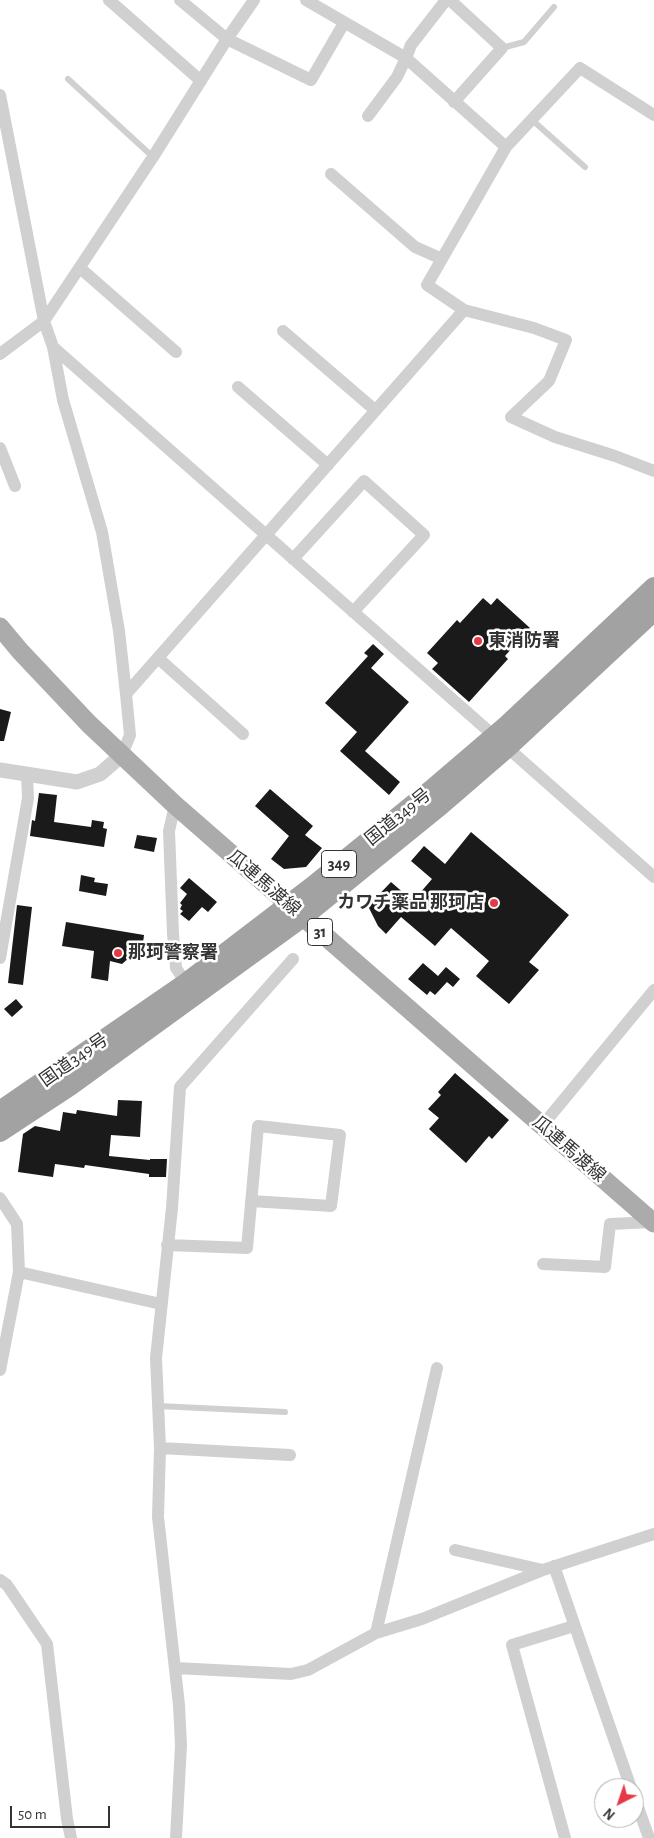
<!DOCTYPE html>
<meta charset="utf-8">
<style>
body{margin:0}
#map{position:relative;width:654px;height:1838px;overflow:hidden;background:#fff;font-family:"Alegreya Sans",sans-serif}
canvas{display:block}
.north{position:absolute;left:594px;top:1778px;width:50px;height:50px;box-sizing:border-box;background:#fff;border:1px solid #adadad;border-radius:50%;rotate:221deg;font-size:14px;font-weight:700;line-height:20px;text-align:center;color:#333}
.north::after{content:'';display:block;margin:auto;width:18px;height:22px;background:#e63946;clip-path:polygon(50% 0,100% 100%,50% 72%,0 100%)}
.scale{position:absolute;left:10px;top:1806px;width:100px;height:22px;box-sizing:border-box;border:2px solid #333;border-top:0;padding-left:6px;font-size:15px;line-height:18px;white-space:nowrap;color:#333;-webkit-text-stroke:4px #fff;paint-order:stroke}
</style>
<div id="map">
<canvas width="654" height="1838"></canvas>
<div class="north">N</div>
<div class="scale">50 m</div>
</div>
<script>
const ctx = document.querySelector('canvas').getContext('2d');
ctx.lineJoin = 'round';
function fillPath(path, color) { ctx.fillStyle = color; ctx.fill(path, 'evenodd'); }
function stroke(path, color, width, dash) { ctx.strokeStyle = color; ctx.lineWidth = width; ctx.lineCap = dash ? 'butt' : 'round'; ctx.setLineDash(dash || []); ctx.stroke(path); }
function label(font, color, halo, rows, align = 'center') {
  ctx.font = font + ' "Alegreya Sans","Noto Sans JP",sans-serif'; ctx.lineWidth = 5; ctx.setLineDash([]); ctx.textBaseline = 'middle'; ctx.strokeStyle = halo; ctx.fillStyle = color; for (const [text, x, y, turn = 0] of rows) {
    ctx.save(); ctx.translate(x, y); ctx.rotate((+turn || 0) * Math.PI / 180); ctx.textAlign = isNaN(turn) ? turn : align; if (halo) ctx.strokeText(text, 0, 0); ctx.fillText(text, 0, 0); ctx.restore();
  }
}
const building = new Path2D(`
 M483 598 491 605 497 598 530 628 505 656 508 659 469 702 432 669 438 663 427 653 457 620 460 623Z
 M373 644 384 654 371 668 409 702 365 751 400 782 389 795 340 751 357 732 325 703 368 656 364 653Z
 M0 709 11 712 4 741H0Z
 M270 789 313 826 305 835 322 848 306 867 284 869 271 859 289 836 255 806Z
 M39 793 57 795 54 822 91 827 92 820 104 822 103 828 107 829 104 847 30 836 32 820 35 821Z
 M471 832 569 915 529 962 539 970 509 1004 476 976 489 961 451 928 435 946 401 917 386 934 378 926 368 906 391 882 413 901 432 879 411 861 424 846 445 864Z
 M137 835 157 838 154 852 134 848Z
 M81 875 95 878 94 882 108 884 106 896 79 891Z
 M189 878 217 902 208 912 202 907 189 921 180 914 183 911 180 909 182 905 180 903 187 894 180 888Z
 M17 905 32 907 23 985 8 983Z
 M66 922 144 935 141 960 130 957 122 964 110 961 108 981 91 978 94 951 62 946Z
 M423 963 438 976 446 967 460 979 453 987 447 982 435 995 430 991 427 995 408 979Z
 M16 999 23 1007 12 1017 4 1009Z
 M455 1073 509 1120 492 1139 489 1136 466 1163 429 1129 439 1118 428 1109 441 1095 438 1092Z
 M118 1100 142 1101 140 1137 111 1135 109 1156 150 1160V1159H167L166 1177H149V1174L85 1165 84 1168 55 1164 53 1177 18 1172 23 1134 35 1126 60 1131 63 1112 76 1114 77 1110 117 1116Z`);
const service = new Path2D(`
 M502 48 524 42 554 7
 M68 79 153 157
 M531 119 585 167
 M158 1406 285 1412`);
const minor = new Path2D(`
 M109 0 201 81
 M180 0 227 39 311 80 344 23
 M306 0 406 58 411 45 446 0
 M450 0 502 48 454 102
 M0 95 44 321 53 347 63 400 102 532 119 631 126 694 130 735 122 755
 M368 116 397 77 406 58 506 147 580 68 654 115
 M506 147 427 285 464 310 534 328 566 340 549 381 511 417 555 437 615 456 654 471
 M331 174 415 247 442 259
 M80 268 176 352
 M283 331 375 410
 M53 347 654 877
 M0 354 44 321 153 157 227 39 254 0
 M238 387 328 465
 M0 448 15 486
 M293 559 364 481 424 535 353 612
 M158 658 243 734
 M126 694 464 310
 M175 805 169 831 173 934 176 968 186 983
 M0 958 28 798 27 775
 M542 1126 654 990
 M0 1198 17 1224 19 1272 0 1370
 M167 1245 247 1248 258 1126 340 1135 331 1206 251 1201
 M543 1264 605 1267 610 1224 654 1222
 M19 1272 161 1304
 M160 1448 290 1455
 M455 1550 543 1570
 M554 1566 631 1788
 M0 1580 7 1585 47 1644 67 1819 71 1838
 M376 1633 437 1368
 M176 1668 291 1674 308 1670 376 1633 422 1619 543 1570 654 1534
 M634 1796 649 1838
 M176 1838 181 1745 179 1705 158 1517 160 1448 156 1358 172 1208 180 1087 293 959
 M565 1838 512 1645 574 1626`);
const tertiary = new Path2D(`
 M0 770 77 782 100 774 122 755`);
const primary = new Path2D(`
 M0 627 20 651 89 724 175 805 654 1223`);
const trunk = new Path2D(`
 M0 1111 186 983 313 886 431 790 507 725 654 587
 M0 1132 70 1086 303 917 441 805 507 748 654 611`);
const markers = [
 [478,641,5,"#e63946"],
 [494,903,5,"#e63946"],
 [118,953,5,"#e63946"]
];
const shields = [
 [339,864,35],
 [320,932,25]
];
const shieldNames = [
 ["349",339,864],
 ["31",320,932]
];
const poiNames = [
 ["東消防署",488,641],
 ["カワチ薬品 那珂店",484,903,"right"],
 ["那珂警察署",128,953]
];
const streetNames = [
 ["国道349号",398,817,-39],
 ["瓜連馬渡線",264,883,41],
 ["国道349号",74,1060,-35],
 ["瓜連馬渡線",569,1149,41]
];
fillPath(building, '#1a1a1a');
stroke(service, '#d0d0d0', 6);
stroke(minor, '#d0d0d0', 12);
stroke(tertiary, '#d0d0d0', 15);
stroke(primary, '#ababab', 19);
stroke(trunk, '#a2a2a2', 20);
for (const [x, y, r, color] of markers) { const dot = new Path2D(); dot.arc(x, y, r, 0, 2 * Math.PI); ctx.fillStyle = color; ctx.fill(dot); stroke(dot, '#fff', 2); }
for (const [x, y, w] of shields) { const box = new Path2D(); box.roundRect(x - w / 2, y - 13.5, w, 27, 4); ctx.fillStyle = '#fff'; ctx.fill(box); stroke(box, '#333', 1); }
label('bold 16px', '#333', null, shieldNames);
label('bold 18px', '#333', '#fff', poiNames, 'left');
label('18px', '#333', '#fff', streetNames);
</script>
